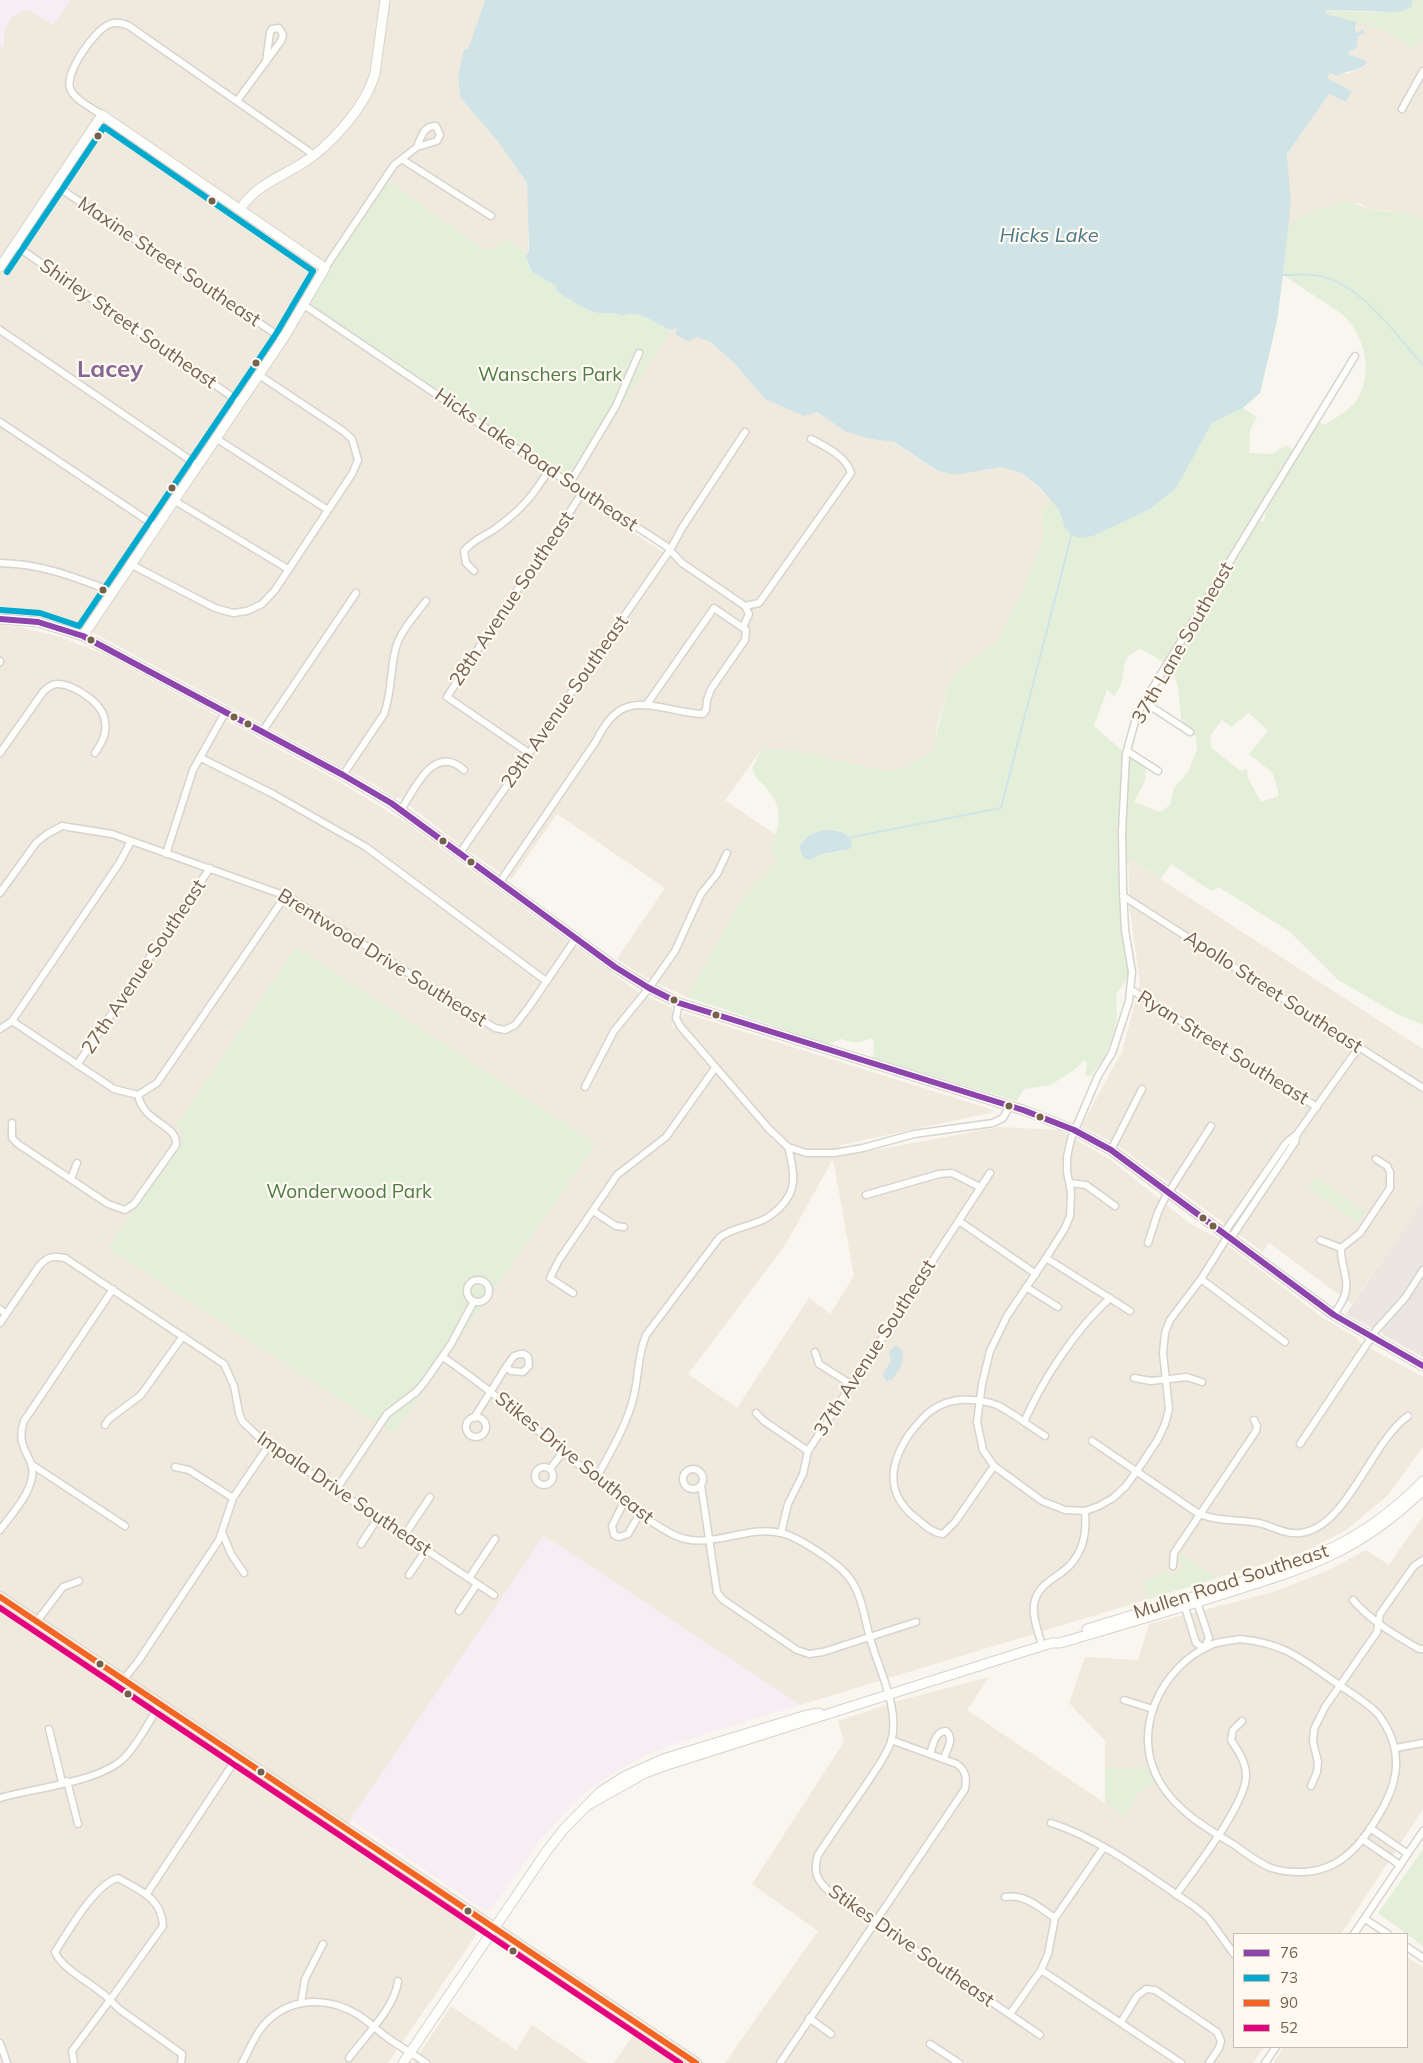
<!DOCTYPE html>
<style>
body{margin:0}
#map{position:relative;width:1423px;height:2063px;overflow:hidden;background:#f8f6ef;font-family:Mulish,sans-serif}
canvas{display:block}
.legend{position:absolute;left:1233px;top:1933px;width:175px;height:115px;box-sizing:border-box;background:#fefaf1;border:1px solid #c8bcb0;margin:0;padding:6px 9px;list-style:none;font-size:15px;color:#76604e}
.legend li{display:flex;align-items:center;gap:10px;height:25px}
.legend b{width:25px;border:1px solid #c8bcb0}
</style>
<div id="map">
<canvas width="1423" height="2063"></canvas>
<ul class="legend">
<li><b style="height:6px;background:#8e44ad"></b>76</li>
<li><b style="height:6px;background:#00a9ce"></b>73</li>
<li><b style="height:6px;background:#f26522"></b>90</li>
<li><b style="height:6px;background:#e5007d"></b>52</li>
</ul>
</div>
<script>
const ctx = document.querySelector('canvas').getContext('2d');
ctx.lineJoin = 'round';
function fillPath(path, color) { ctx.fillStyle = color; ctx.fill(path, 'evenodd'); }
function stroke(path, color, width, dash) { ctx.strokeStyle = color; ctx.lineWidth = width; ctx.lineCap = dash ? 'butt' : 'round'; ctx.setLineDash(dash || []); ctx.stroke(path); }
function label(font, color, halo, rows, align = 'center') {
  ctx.font = font + ' Mulish,sans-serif'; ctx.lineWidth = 4.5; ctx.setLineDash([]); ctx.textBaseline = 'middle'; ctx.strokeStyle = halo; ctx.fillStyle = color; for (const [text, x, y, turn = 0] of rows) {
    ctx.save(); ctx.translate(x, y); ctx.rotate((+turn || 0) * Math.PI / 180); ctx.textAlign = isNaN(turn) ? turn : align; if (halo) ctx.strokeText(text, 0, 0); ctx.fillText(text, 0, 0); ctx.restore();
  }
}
const residential = new Path2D(`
 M0 0H485L468 50 464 49 458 75 460 97 499 143 527 183 529 205 528 253 508 240 485 251 387 180 307 302 498 431 493 438 670 557 675 550 573 482 671 330 678 328 709 341 734 363 765 399 779 405 817 412 846 432 871 439 893 442 938 471 956 475 1001 467 1022 473 1050 499 1042 509 1044 538 1019 600 997 641 948 685 937 727 934 749 910 765 888 772 808 753 783 749 761 750 725 800 776 835 771 850 778 861 743 897 687 997 643 976 617 959 665 888 557 814 511 880 460 845 400 798H395L377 786 92 632 18 609 0 610Z
 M1412 0H1423V219L1390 211 1371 210 1359 203 1317 209 1288 225 1291 202 1287 154 1329 94 1352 91 1327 78 1330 73H1349L1365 66V60L1348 54 1349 51 1354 50 1357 47 1358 36 1365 31 1363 29 1360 32H1356L1357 22 1412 6Z
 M0 625 19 627 61 637 103 654 336 780 405 822 638 992 672 1008 673 1029 684 1013 993 1110 994 1112 841 1145 833 1158 999 1127 1059 1130 1111 1160 1189 1223 1219 1239 1323 1318 1357 1338 1360 1343 1423 1377V1447L1387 1496 1346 1530 1306 1551 800 1705 544 1536 341 1835 475 1926 476 1935 388 2063H0ZM183 1137 393 1434 164 1168ZM833 1159 854 1276 830 1314 809 1298 737 1408 688 1374 785 1245Z
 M1128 858 1423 1049V1200L1352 1304 1269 1243 1263 1252 1119 1146 1081 1126 1122 1052 1140 983 1130 911Z
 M1423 1516V1809L1341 1934H1234V2047H1264L1253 2063H725L818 1931 752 1884 844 1742 838 1721 898 1701 989 1677 967 1710 1105 1803V1741L1069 1703 1085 1657 1138 1660 1149 1624 1270 1593 1325 1572 1366 1550 1389 1565Z
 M1407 1957 1423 1967V2063H1273L1284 2047H1407Z
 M451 2006 516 2050 532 2025 588 2063H413Z
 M634 2034 677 2063H614Z`);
const industrial = new Path2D(`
 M1423 1200V1357L1383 1335 1382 1332 1375 1328H1371L1346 1314Z`);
const education = new Path2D(`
 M0 0H71L53 25 29 11H24L11 18 5 30 3 48 0 46Z
 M544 1536 800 1705 682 1741 646 1755 614 1773 588 1790 570 1807 538 1842 492 1909 484 1910 350 1819Z`);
const green = new Path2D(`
 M1412 0H1423V38L1414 49 1383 30 1326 14 1327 10C1348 11 1396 16 1412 6Z
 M387 180 485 251 508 240 528 253 526 257 532 272 556 286V291C565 297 588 312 599 313 608 314 613 312 623 316 639 308 656 325 671 330L573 482 307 302Z
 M1350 202 1371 210 1407 213 1423 219V1025L1397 1014 1338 980 1290 932 1219 887 1211 891 1171 864 1161 879 1129 858 1123 889 1132 972 1116 994 1117 1019 1113 1035 1105 1056 1091 1076 1085 1075 1087 1062 1083 1061 1077 1068 1051 1085 1024 1089 1017 1101 873 1058 874 1042 872 1038 857 1043 841 1039 828 1044 687 997 743 897 778 861 771 850C778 828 785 810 768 790 762 783 755 778 752 769L761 750 783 749 808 753 888 772 910 765 933 750 948 685 959 669 997 641 1019 600 1044 538 1042 509 1050 499 1059 510 1065 528 1194 454 1212 423 1243 408 1257 417 1250 430 1249 453 1272 454 1286 445 1297 452 1316 420 1324 425C1336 417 1352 410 1359 396 1373 368 1364 334 1342 314L1283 275 1288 225 1317 209ZM1284 473 1287 476C1274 488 1267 504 1264 522L1256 520ZM1141 649 1157 658 1174 672 1178 689 1181 719 1196 737 1197 750 1188 772 1174 788 1170 805 1160 812 1134 802 1145 781 1146 766 1126 754 1094 726 1107 690 1114 696C1117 691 1121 686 1122 681 1126 663 1121 657 1141 649ZM1249 713 1268 731 1249 754 1273 773 1279 796 1261 802 1248 778 1247 769 1240 771 1212 748 1210 736 1222 720 1231 727ZM837 830 850 837 844 851 819 855 801 854 799 848 804 838Z
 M296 947 596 1144 393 1434 108 1248 164 1168 183 1137 177 1125Z
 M1316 1177 1366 1212 1358 1223 1308 1188Z
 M1179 1553 1217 1578 1149 1599 1144 1583 1164 1570 1168 1574 1174 1575 1182 1567Z
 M1148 1767 1155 1783 1139 1792 1124 1816 1106 1803 1105 1768Z
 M1423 1849V1946L1378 1913Z`);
const water = new Path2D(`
 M485 0H1412V6L1404 11 1392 12 1327 10 1326 14 1357 22 1355 30 1357 33 1364 29V33L1358 36 1357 47 1354 50 1349 51 1348 54 1365 60 1367 63C1359 72 1346 70 1337 76L1330 73 1327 78 1352 91 1346 102 1329 94 1287 154 1291 202 1283 275 1277 321 1260 393 1243 408 1212 423 1176 488 1150 509 1093 536 1080 538 1072 535 1065 528 1059 510 1042 490 1022 473 1001 467 956 475 938 471 894 442 871 439 846 432 817 412 804 416 765 399 734 363 709 341 696 337 689 342 675 334 677 328 671 330C656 325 639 308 623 316 613 312 608 314 599 313 588 312 565 297 556 291V286L532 272 526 257 529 249 527 183 499 143 460 97 458 75 464 49H468Z
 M826 830C836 830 847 831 852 842L850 849 819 855 810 860 804 858 799 848C805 835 812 833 826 830Z
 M895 1346H898L903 1352 902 1365 893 1379 887 1381 884 1378 883 1374 891 1361 889 1352Z`);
const stream = new Path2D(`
 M1282 275C1293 275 1303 274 1314 275 1359 280 1395 334 1423 365
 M847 838 1001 808 1072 533`);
const street = new Path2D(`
 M237 101 281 41 283 35 279 28 272 29 270 32 266 62
 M1402 109 1423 71
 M102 115C92 108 77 101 71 91 62 75 95 29 110 24 116 22 123 23 129 26L314 155
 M403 160 491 216
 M55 185 283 339
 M15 245 241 403
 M325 268 394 165 417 147 437 141 440 135 436 126C424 125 421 137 417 147
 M304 305 526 455 666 546 682 563 745 606 749 614 743 627
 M0 330 199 466
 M0 422 157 527
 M217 439 328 510
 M570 483 616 406 639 353
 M175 501 288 569
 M0 563C43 564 74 577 114 592
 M132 565 215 608 233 613 247 611 262 604 275 590 352 474 358 460 352 439 343 431 259 375
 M474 571 466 563 464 551C473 539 488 535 499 526 523 508 533 495 549 470
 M745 606 759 603 851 473C847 457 825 446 811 439
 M0 661V662
 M1144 702 1190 732
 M262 732 356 593
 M1127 751 1158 771
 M0 753 43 692C47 688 50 685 56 684 71 683 95 699 102 712 105 718 106 726 105 732 104 740 99 747 95 753
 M529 753 447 697C479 647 511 598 545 550 559 532 569 511 583 492
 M201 758 273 794 366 847 546 981
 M343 775 384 714C392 693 390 669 396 647 401 631 415 615 426 601
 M401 810C415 788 434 743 464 770
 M460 853 670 550 682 528 745 432
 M166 854 193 770 226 711
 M500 882 596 741C618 697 637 702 680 711 687 712 696 714 703 714L706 710 707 700 711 689 745 640 746 630 714 608 647 704
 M0 893 36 843 47 834 62 826 112 834 289 897 495 1028 505 1030 515 1025 529 1007 576 938
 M1123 896 1423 1088
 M1130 989 1317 1107
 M679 1003 676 1018 680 1026 769 1129 788 1147 806 1153H834L863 1148 914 1134 993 1123 1003 1118 1010 1106
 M12 1021 114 1089 138 1095
 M0 1029 12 1021 120 862 131 841
 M77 1065 210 868
 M585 1087 614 1031 649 988 675 951 701 894 717 874 727 853
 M138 1095 157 1083 286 895
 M12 1123V1138L18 1144 108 1204 125 1210 134 1204 176 1145C178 1124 144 1124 138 1095
 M1297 1134 1359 1047
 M1111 1150 1142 1089
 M71 1179 77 1163
 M1070 1183 1086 1185 1115 1206
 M866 1195 939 1174 952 1173 980 1187
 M593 1211 616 1226 624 1227
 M959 1221 1036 1274
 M1224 1233 1286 1143 1297 1134 1295 1142 1231 1238
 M1228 1236 1201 1279 1170 1320 1165 1333 1163 1353 1169 1409 1165 1424 1158 1439 1143 1462 1126 1486 1113 1498 1099 1506 1085 1511 1065 1510 1042 1501 994 1466 983 1450 977 1422 982 1384 990 1351 1007 1316 1046 1258 1065 1228 1070 1216 1071 1192 1067 1172V1157L1071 1139 1098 1076 1112 1053 1129 1001 1132 972 1125 930 1123 889 1122 832 1126 754 1136 718 1144 702 1355 356
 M1320 1240 1341 1248
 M1148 1243 1158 1212 1165 1198 1211 1126
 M1046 1258 1130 1311
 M1201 1279 1285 1342
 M467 1291a11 11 0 1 1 22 0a11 11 0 1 1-22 0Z
 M1026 1287 1058 1307
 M573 1293 550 1278 559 1260 617 1175 666 1137 715 1068
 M0 1309 6 1314
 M1334 1315C1337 1309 1342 1303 1344 1297 1351 1282 1340 1264 1341 1248L1360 1233 1390 1188V1172L1387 1166 1376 1159
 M0 1323 39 1266C48 1256 52 1256 65 1258L224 1364 234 1386 239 1413 242 1421 264 1442 494 1595
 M815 1352 819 1364 852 1385
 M520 1354H524L528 1357 529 1366 523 1372 511 1371 506 1367 514 1356Z
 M443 1357C493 1391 538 1431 585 1470 612 1493 640 1517 672 1534 708 1553 744 1524 781 1533 797 1536 836 1562 847 1575 862 1592 864 1617 870 1638 878 1668 901 1710 891 1742 885 1758 874 1772 865 1786 849 1809 833 1832 818 1855 813 1871 816 1880 829 1891L1040 2035
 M1134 1378 1151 1381 1187 1377 1202 1382
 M756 1413 764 1421 808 1451
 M466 1427a10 10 0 1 1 20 0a10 10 0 1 1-20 0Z
 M474 1418 506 1367
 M1024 1422C1043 1379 1075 1330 1110 1298
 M105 1425 109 1419 141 1395 183 1336
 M1092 1441 1199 1514C1220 1522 1237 1519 1259 1523 1272 1526 1286 1535 1300 1533 1347 1528 1370 1443 1408 1416
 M1300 1444 1377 1329 1405 1298 1423 1270
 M31 1464 125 1526
 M994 1466 955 1522 943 1534C932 1533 925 1525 917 1519 886 1495 888 1467 908 1436 917 1424 927 1411 941 1405 956 1397 981 1399 997 1405 1013 1413 1029 1426 1045 1436
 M535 1476a9 9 0 1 1 18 0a9 9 0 1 1-18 0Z
 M175 1467 189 1470 233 1498
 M550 1469 563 1452
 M683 1479a10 10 0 1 1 20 0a10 10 0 1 1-20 0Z
 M596 1479C609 1454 626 1427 633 1399 639 1378 637 1356 646 1335L719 1238C730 1229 742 1228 755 1223 772 1218 792 1200 793 1182 794 1170 791 1158 788 1147
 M701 1485 717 1592 722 1599 797 1650 809 1654 823 1652 916 1622
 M336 1490 387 1414 416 1392 424 1383 451 1344 474 1301
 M624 1502 612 1526 614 1535 619 1537 628 1534 640 1513
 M0 1530C11 1515 29 1496 32 1477 36 1457 14 1449 24 1421L113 1289
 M222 1532 231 1554 244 1573
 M781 1533 788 1504 803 1474 808 1451 990 1173
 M404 1536 430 1497
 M361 1544 378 1518
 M1173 1566 1174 1553 1256 1431 1257 1426 1254 1420
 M409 1575 426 1550
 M469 1578 495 1539
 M1353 1600C1371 1621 1395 1635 1419 1649H1423
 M1184 1604 1196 1643 1204 1648 1209 1638 1196 1599
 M459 1611 477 1584
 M37 1621 63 1587 79 1581
 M1240 1639C1282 1643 1299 1657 1332 1680 1347 1691 1364 1700 1377 1713 1381 1717 1383 1722 1386 1726 1404 1758 1396 1788 1377 1818 1366 1836 1353 1854 1334 1864 1315 1874 1291 1874 1271 1868 1258 1863 1247 1854 1236 1846 1208 1829 1178 1812 1161 1784 1129 1734 1160 1667 1211 1645 1220 1641 1230 1641 1240 1639Z
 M1042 1646C1039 1633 1032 1618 1034 1604 1037 1588 1049 1581 1061 1573 1083 1557 1087 1535 1085 1511
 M124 1679 139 1660 219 1540 233 1498 269 1445
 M1124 1700 1153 1709
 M49 1729 62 1782
 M1396 1748 1423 1743
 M930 1754C933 1745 935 1731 946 1731 955 1738 947 1749 944 1758
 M67 1781 78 1824
 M1311 1786 1317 1772 1318 1762 1313 1742 1314 1729 1325 1707 1377 1632 1380 1614 1414 1566 1423 1560
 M0 1798C34 1788 100 1782 124 1758 139 1743 149 1721 161 1703
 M1051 1823C1102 1839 1151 1878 1195 1907L1208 1918 1234 1954
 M1370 1828 1408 1854
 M1362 1839 1400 1865
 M118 1878C139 1890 162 1898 163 1926L110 2000C96 1985 62 1970 55 1952 68 1932 95 1884 118 1878Z
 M146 1895 238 1756
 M1176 1895C1194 1870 1247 1803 1246 1775 1246 1762 1238 1751 1231 1740L1233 1730 1242 1721
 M1005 1897C1026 1894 1038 1907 1055 1918
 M1365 1919 1388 1934
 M1354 1934 1423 1831
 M1407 1947 1423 1958
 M1041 1970 1181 2063
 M301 2003 305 1979 323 1944
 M1010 2014 1041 1970 1048 1954 1055 1918 1104 1847
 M809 2018 831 2034
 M1121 2022 1137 1996 1146 1989 1155 1990 1217 2032 1221 2041 1219 2048 1209 2063
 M0 2043 7 2063
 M930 2044 959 2063
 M349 2058C365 2036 395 2008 398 1981
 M74 2063 72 2051 110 2000 119 2009 182 2054 181 2063
 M242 2063C249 2051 254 2036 263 2026 288 1996 329 1996 360 2016 370 2023 378 2031 388 2038 400 2047 414 2054 426 2063
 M780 2063 965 1789C967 1778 966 1771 957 1764L891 1740
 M1265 2063 1276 2047`);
const secondary = new Path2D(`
 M240 209C256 186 274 180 298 166 328 149 366 107 375 73L385 0
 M0 267 102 115 325 268 283 339 83 636
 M0 619 38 622 83 636 343 775 391 803 615 967 649 988 679 1003 1023 1110 1074 1130 1111 1150 1334 1315 1423 1366
 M1087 1629C1133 1615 1179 1601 1225 1587 1306 1561 1361 1545 1423 1481
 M588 1805 645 1773 664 1766 1029 1650 1052 1643H1060C1114 1627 1167 1612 1220 1595 1303 1569 1359 1553 1423 1490
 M403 2063 546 1852 563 1830 600 1792 625 1776 663 1759 807 1715 819 1713`);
const primary = new Path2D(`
 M0 1597 696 2063`);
const bus1 = new Path2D(`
 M0 619 38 622 83 636 343 775 391 803 615 967 649 988 679 1003 1023 1110 1074 1130 1111 1150 1334 1315 1423 1366`);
const bus2 = new Path2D(`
 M1 610 40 613 79 626 276 334 313 271 104 127 7 272`);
const bus3 = new Path2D(`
 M0 1597 696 2063`);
const bus4 = new Path2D(`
 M0 1608 680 2063`);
const markers = [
 [98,136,4.5,"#76604e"],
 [212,201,4.5,"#76604e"],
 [256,363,4.5,"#76604e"],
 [172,488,4.5,"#76604e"],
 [103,590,4.5,"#76604e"],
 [91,640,4.5,"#76604e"],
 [234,717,4.5,"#76604e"],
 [248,724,4.5,"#76604e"],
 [443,841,4.5,"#76604e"],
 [471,862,4.5,"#76604e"],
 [674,1000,4.5,"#76604e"],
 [716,1015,4.5,"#76604e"],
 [1009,1106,4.5,"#76604e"],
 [1040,1117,4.5,"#76604e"],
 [1203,1218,4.5,"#76604e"],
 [1213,1226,4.5,"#76604e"],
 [100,1664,4.5,"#76604e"],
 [128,1694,4.5,"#76604e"],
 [261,1772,4.5,"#76604e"],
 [468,1911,4.5,"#76604e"],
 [513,1951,4.5,"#76604e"]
];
const streetNames = [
 ["Maxine Street Southeast",169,262,34],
 ["Shirley Street Southeast",128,324,35],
 ["Hicks Lake Road Southeast",536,460,34],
 ["28th Avenue Southeast",512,599,-56],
 ["37th Lane Southeast",1183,643,-60],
 ["29th Avenue Southeast",565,702,-55],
 ["Brentwood Drive Southeast",382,958,32],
 ["27th Avenue Southeast",144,967,-56],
 ["Apollo Street Southeast",1273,992,33],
 ["Ryan Street Southeast",1223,1048,32],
 ["37th Avenue Southeast",875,1348,-57],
 ["Stikes Drive Southeast",574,1458,39],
 ["Impala Drive Southeast",344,1494,34],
 ["Mullen Road Southeast",1231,1582,-18],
 ["Stikes Drive Southeast",911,1946,35]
];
const parkNames = [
 ["Wanschers Park",550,375],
 ["Wonderwood Park",349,1192]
];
const waterNames = [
 ["Hicks Lake",1049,236]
];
const districtNames = [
 ["Lacey",110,370]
];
fillPath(residential, '#f0e9dd');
fillPath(industrial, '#ebe6df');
fillPath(education, '#f6eef4');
fillPath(green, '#e4efda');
fillPath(water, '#d0e4e8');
stroke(stream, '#d0e4e8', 2);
stroke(street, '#d7d3cd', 9);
stroke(secondary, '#d8d3cc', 11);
stroke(primary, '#d9d3cc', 12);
stroke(street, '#fefefd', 6);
stroke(secondary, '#fefefd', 9);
stroke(primary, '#f3efe7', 10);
stroke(bus1, '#8e44ad', 6);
stroke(bus2, '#00a9ce', 6);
stroke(bus3, '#f26522', 6);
stroke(bus4, '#e5007d', 6);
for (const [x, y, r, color] of markers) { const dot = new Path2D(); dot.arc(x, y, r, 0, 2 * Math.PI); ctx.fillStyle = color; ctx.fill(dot); stroke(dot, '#fefaf1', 2); }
label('19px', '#76604e', '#fefaf1', streetNames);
label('19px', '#517b46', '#fefaf1', parkNames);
label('italic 20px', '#487889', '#fefaf1', waterNames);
label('bold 24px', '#876692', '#fefaf1', districtNames);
</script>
